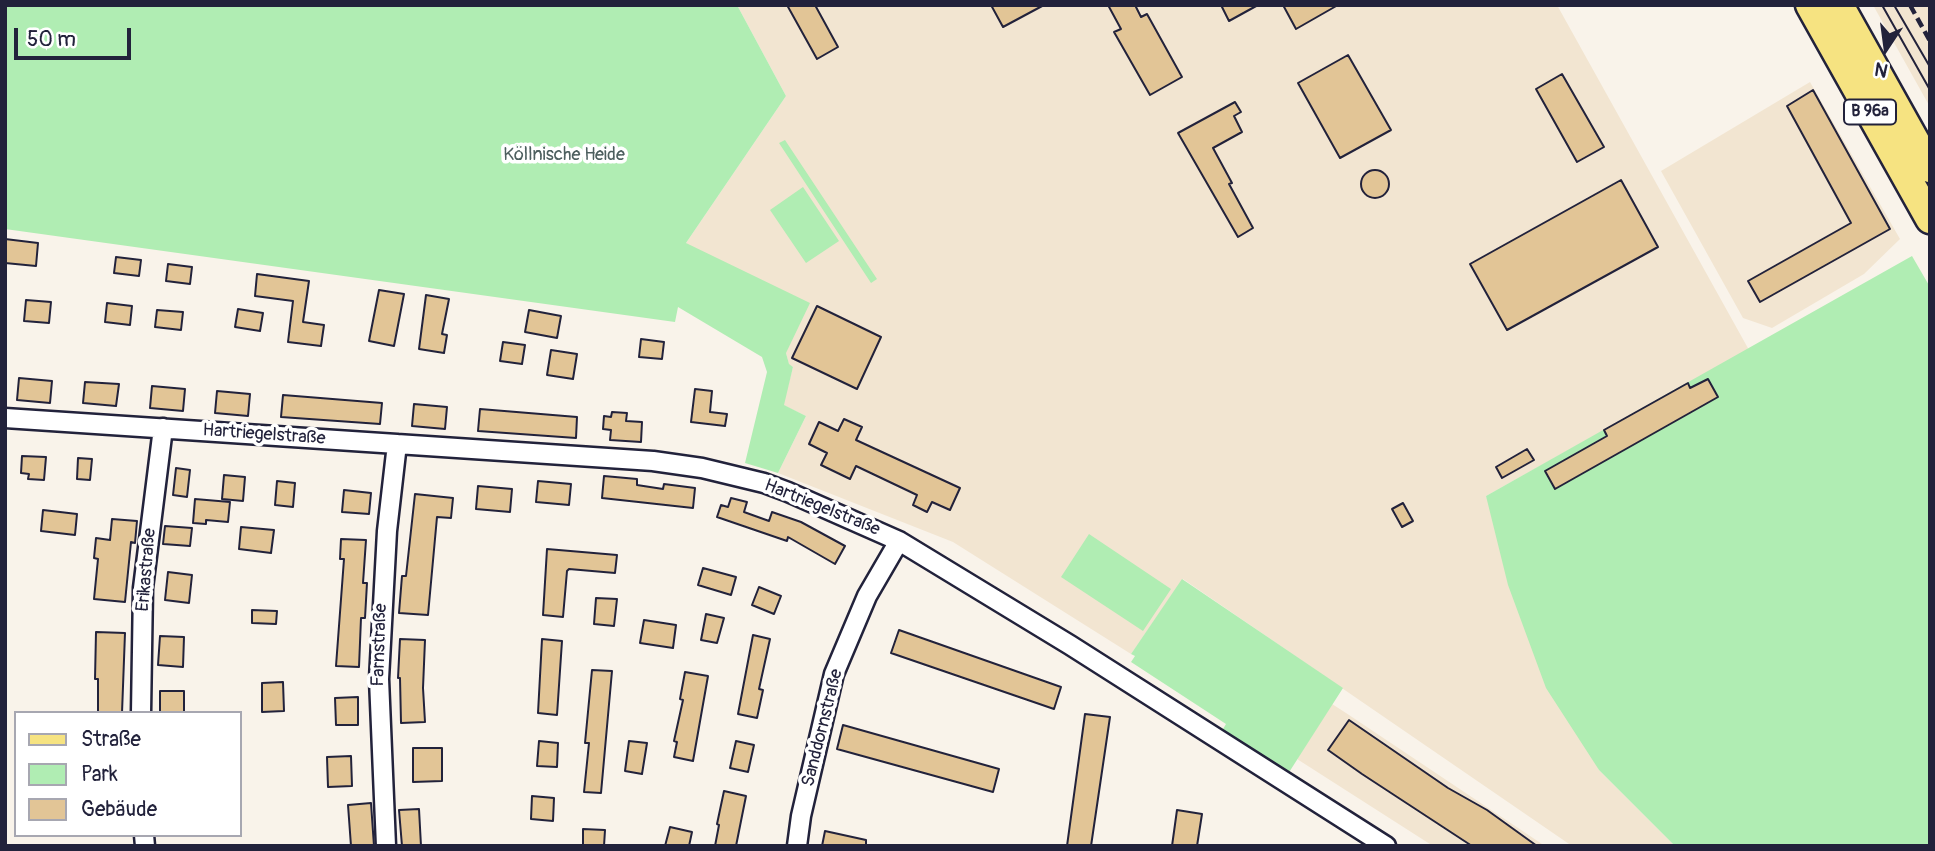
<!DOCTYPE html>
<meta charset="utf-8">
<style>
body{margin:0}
#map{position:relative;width:1935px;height:851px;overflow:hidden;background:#f9f3ea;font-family:Pangolin,sans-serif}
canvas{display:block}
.frame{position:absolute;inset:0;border:7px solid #22223b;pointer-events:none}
.legend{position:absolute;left:14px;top:711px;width:228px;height:126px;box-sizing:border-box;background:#fff;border:2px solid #a7a7b1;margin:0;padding:9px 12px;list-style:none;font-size:21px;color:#22223b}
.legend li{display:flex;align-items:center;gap:14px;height:35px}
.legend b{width:35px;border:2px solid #a7a7b1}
.north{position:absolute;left:1851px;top:14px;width:70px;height:70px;-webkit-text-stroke:5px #fff;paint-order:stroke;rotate:193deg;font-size:19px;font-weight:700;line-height:28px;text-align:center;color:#22223b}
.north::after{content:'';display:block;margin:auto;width:24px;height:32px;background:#22223b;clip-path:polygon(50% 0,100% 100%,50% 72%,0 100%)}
.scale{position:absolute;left:14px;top:28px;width:117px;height:32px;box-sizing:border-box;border:4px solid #22223b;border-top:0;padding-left:9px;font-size:21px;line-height:24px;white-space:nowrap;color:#22223b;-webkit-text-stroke:5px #fff;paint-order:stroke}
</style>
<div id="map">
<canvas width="1935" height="851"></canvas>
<div class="frame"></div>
<ul class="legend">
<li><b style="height:9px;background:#f6e381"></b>Straße</li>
<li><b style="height:19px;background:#b0edb3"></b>Park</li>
<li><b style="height:19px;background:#e2c596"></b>Gebäude</li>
</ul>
<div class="north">N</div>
<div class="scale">50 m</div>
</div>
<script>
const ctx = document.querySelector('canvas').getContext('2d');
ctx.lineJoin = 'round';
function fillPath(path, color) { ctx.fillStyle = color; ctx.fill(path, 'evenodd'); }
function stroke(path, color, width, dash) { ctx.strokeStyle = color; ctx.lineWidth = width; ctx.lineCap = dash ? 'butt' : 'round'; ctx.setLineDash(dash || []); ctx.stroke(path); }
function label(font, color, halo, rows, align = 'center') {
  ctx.font = font + ' Pangolin,sans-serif'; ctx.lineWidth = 7; ctx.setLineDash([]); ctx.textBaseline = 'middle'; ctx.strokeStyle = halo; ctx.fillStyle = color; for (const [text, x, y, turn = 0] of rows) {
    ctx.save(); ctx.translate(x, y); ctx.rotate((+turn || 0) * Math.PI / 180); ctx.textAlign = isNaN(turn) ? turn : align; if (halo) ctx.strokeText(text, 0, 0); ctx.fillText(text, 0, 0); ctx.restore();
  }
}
const built = new Path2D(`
 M737 5H1557L1749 350 1486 496 1599 770 1675 846H1572L1183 579 1131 654 953 542 778 473 806 416 783 405 793 367 789 365 786 353 686 243 786 96Z
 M1873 5H1930V107Z
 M1810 82 1900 239 1864 274 1772 328 1743 318 1661 171Z
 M1332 704 1346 713 1545 846H1433L1297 759Z`);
const green = new Path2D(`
 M5 5H737L786 96 686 243 810 303 786 353 789 364 793 367 784 405 806 416 778 473 745 463 767 372 762 357 678 307 675 322 5 229Z
 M785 140 877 279 871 283 779 143Z
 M803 187 839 241 806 263 770 210Z
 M1912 256 1930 287V846H1675L1599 770 1546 688 1508 585 1486 496Z
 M1089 534 1171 589 1143 631 1061 577Z
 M1182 579 1343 688 1286 777 1220 734 1226 724 1131 662 1135 656 1131 654Z`);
const building = new Path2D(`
 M787 5H815L838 47 817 59Z
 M991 5H1044L1003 27Z
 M1108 5H1135L1141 17 1147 14 1182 77 1150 95 1114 32 1121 29Z
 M1221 5H1258L1229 21Z
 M1283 5H1338L1296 29Z
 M1348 55 1391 130 1340 158 1298 83Z
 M1562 74 1604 147 1577 162 1536 89Z
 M1813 90 1890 229 1760 302 1748 281 1851 223 1787 106Z
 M1235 102 1241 112 1234 116 1242 132 1213 148 1232 183 1229 184 1253 228 1238 237 1178 133Z
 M1361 184a14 14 0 1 1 28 0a14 14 0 1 1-28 0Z
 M1621 180 1658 247 1507 330 1470 264Z
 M5 239 38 243 36 266 5 263Z
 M116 257 141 260 139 276 114 273Z
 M168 264 192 267 190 284 166 281Z
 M257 274 309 281 303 322 324 325 321 346 288 342 293 301 255 296Z
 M379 290 404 294 394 346 369 341Z
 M426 295 449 299 442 334 447 335 444 353 419 349Z
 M26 300 51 302 49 323 24 321Z
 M107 303 132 306 130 325 105 322Z
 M817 306 881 337 857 389 792 358Z
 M238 309 263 313 260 331 235 327Z
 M157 310 183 312 181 330 155 327Z
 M529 310 561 316 557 338 525 332Z
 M641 339 664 342 662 359 639 357Z
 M503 342 525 345 522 364 500 361Z
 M551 350 577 354 573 379 547 375Z
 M19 378 52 381 50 403 17 400Z
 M1708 379 1718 397 1555 489 1545 471 1607 436 1604 430 1688 383 1690 388Z
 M85 382 119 384 116 406 83 403Z
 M152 386 185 389 183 411 150 408Z
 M695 389 712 391 710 412 727 414 725 426 691 422Z
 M217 391 250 394 248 416 215 413Z
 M283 395 382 403 380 424 281 417Z
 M414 404 447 407 445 429 412 426Z
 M480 409 577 417 576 438 478 431Z
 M612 412 627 413 626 421 642 422 641 442 610 440 611 430 603 429 604 416 611 417Z
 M844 419 862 427 856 440 960 488 950 510 932 502 927 512 913 505 917 495 856 466 850 479 821 465 827 453 809 444 819 422 838 431Z
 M1527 449 1534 460 1502 478 1496 467Z
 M22 456 46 457 44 480 28 479 29 474 21 473Z
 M78 458 92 459 90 480 77 479Z
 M176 468 190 470 187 497 173 495Z
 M224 475 245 477 243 501 222 499Z
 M604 476 637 479V485L663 489 664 484 695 488 693 508 602 498Z
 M277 481 295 483 293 507 275 505Z
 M538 481 571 484 569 505 536 502Z
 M478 486 512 489 510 512 476 509Z
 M344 490 371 493 369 514 342 512Z
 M415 494 453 498 451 518 437 517 428 615 399 613 402 576H406Z
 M731 498 747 502 744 512 769 521 772 512 801 522 845 546 835 564 788 537 787 541 717 517 721 505 728 507Z
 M195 499 230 502 228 522 206 520V524L193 523Z
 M1403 503 1413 521 1402 527 1392 509Z
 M43 510 77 514 75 535 41 531Z
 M112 519 137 521 135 543 131 542 125 602 94 599 98 559 94 558 96 538 110 540Z
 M165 526 192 528 190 546 163 544Z
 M241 527 274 530 271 553 239 549Z
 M341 539 366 540 363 583H367L365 618H361L359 667 336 666 344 559H340Z
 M547 549 617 555 615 573 569 569 567 571 563 617 543 615Z
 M703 568 736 577 731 595 698 585Z
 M168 572 192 575 189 603 165 600Z
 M759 587 781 596 774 614 752 605Z
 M596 598 617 599 614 626 594 624Z
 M252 610 277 611 276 624 252 623Z
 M706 614 724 618 717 643 701 640Z
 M644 620 676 625 673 648 640 643Z
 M899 630 1061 687 1054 709 891 653Z
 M96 632 125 633 122 713H98V679H95Z
 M753 635 770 639 759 689 763 690 757 718 738 714Z
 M160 636 184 637 183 667 158 665Z
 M400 639 425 640 423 688 425 722 401 723 400 678H398Z
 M542 639 562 641 557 715 538 713Z
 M592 670 612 671 601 793 584 792 589 743H585Z
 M685 672 708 676 693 761 674 757 677 742 674 741 683 700 680 699Z
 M283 682 284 711 262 712V683Z
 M160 691H184V713H160Z
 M358 697V725H336L335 698Z
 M1085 714 1110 717 1091 846H1067Z
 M1349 720 1448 788 1487 810 1537 846H1472L1362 774 1328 750Z
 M843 725 999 769 993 792 837 749Z
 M539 741 558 743 557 767 537 766Z
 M629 741 647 743 642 774 625 771Z
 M736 741 754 745 748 772 730 768Z
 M413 748H442V781L413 782Z
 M351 756 352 786 328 787 327 757Z
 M724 791 746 796 736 846H715L719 825 717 824Z
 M532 796 554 798 553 821 531 819Z
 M371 803 374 846H351L348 805Z
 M419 809 421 846H402L399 810Z
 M1177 810 1202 814 1197 846H1172Z
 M670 827 692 832 689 846H665Z
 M583 829 605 830 604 846H583Z
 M825 831 866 840V846H822Z`);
const minor = new Path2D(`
 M5 418 653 461 702 468 764 483 788 492 899 541 1070 645 1386 846
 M141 713 143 588 163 428
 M144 835 145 846
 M386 846 379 679 387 531 397 444
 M797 846 801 816 834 674 867 596 899 541`);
const primary = new Path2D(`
 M1810 5 1930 219
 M1839 5 1930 168`);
const tram = new Path2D(`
 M1882 5 1930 90
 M1894 5 1930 67`);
const rail = new Path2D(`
 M1910 5 1930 41`);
const shields = [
 [1870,112,52]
];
const shieldNames = [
 ["B 96a",1870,112]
];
const parkNames = [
 ["Köllnische Heide",564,155]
];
const streetNames = [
 ["Hartriegelstraße",264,435,4],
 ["Hartriegelstraße",822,508,22],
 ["Erikastraße",147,570,-85],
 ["Farnstraße",380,645,-88],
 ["Sanddornstraße",823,728,-76]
];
fillPath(built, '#f2e5d1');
fillPath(green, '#b0edb3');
fillPath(building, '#e2c596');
stroke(building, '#22223b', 2);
stroke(minor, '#22223b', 23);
stroke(primary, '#22223b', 33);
stroke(minor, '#fff', 18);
stroke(primary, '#f6e381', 28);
stroke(tram, '#22223b', 2);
stroke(rail, '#22223b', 4.5, [10, 5]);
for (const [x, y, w] of shields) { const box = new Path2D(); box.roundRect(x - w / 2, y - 12.5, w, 25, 5); ctx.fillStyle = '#fff'; ctx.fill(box); stroke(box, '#22223b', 2); }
label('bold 16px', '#22223b', null, shieldNames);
label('18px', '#4d5f5f', '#fff', parkNames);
label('18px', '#22223b', '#fff', streetNames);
</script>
